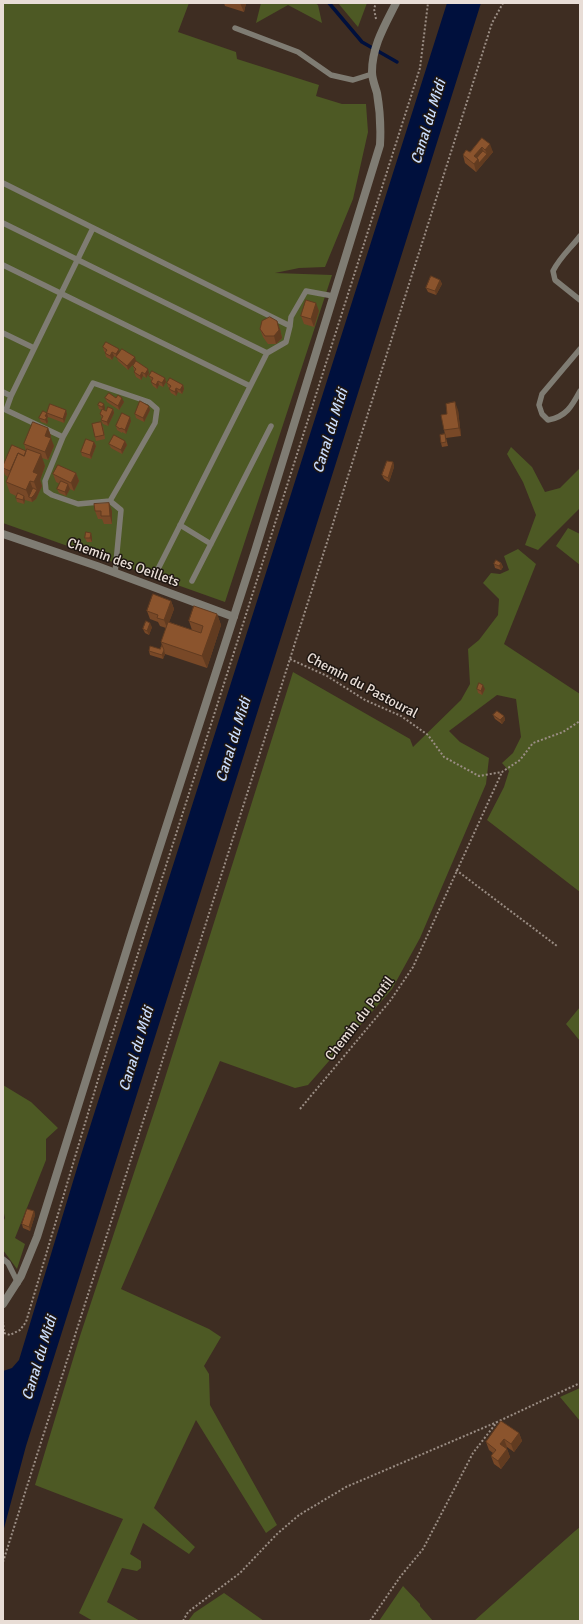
<!DOCTYPE html>
<style>
body{margin:0}
#map{position:relative;width:583px;height:1624px;overflow:hidden;background:#3e2d22;font-family:Signika,sans-serif}
canvas{display:block}
.frame{position:absolute;inset:0;border:4px solid #e8ddd6;pointer-events:none}
</style>
<div id="map">
<canvas width="583" height="1624"></canvas>
<div class="frame"></div>
</div>
<script>
const ctx = document.querySelector('canvas').getContext('2d');
ctx.lineJoin = 'round';
function fillPath(path, color) { ctx.fillStyle = color; ctx.fill(path, 'evenodd'); }
function stroke(path, color, width, dash) { ctx.strokeStyle = color; ctx.lineWidth = width; ctx.lineCap = dash ? 'butt' : 'round'; ctx.setLineDash(dash || []); ctx.stroke(path); }
function label(font, color, halo, rows, align = 'center') {
  ctx.font = font + ' Signika,sans-serif'; ctx.lineWidth = 3; ctx.setLineDash([]); ctx.textBaseline = 'middle'; ctx.strokeStyle = halo; ctx.fillStyle = color; for (const [text, x, y, turn = 0] of rows) {
    ctx.save(); ctx.translate(x, y); ctx.rotate((+turn || 0) * Math.PI / 180); ctx.textAlign = isNaN(turn) ? turn : align; if (halo) ctx.strokeText(text, 0, 0); ctx.fillText(text, 0, 0); ctx.restore();
  }
}
const green = new Path2D(`
 M3 3H189L178 32 236 52 237 59 319 85 316 96 342 104H366L368 132 353 199 325 267 299 268 275 273 332 275 225 602 3 523Z
 M261 3H315L318 5 322 23 288 5 256 23Z
 M338 3H367L358 27Z
 M511 447 532 467 545 492 560 488 580 468V508L538 550 525 545 536 515 523 482 507 454Z
 M568 528 580 534V565L556 546Z
 M518 549 536 564 504 644 580 694V892L487 820 504 787 509 771 502 763 513 753 521 737 516 699 497 695 449 731 460 742 489 758 486 784 420 938 392 989 308 1085 295 1088 220 1061 121 1289 209 1329 221 1337 204 1366 209 1374 210 1405 277 1525 266 1533 196 1420 154 1508 195 1547 189 1554 143 1523 130 1554 141 1561V1568L137 1571 122 1568 107 1602 140 1621H93L79 1613 123 1519 35 1485 80 1336 159 1097 293 672 410 739 413 747 461 700 470 684 468 649 479 640 498 615 499 599 483 583 491 573 500 574 509 570 504 556Z
 M580 1007V1041L566 1024Z
 M3 1085 31 1102 58 1128 46 1139V1160L15 1238 25 1244 17 1269 3 1250V1222L5 1218 3 1209Z
 M580 1388V1421L560 1397Z
 M580 1527V1621H474L575 1531Z
 M403 1586 420 1604V1606L433 1621H379Z
 M224 1593 264 1621H188L194 1613Z`);
const water = new Path2D(`
 M447 3H481L26 1446 3 1532V1371L12 1368 19 1360 81 1155Z`);
const stream = new Path2D(`
 M329 3 362 42 397 62`);
const path = new Path2D(`
 M376 19 374 9 376 3
 M290 659 327 676 365 700 401 716 428 735 444 757 479 776 502 772 520 760 533 743 563 732 580 721
 M456 870 557 946
 M300 1109 390 1001 413 967 502 772
 M3 1321 4 1333 10 1335 20 1330 26 1322 100 1073 420 68 428 3
 M3 1562 492 23 503 3
 M183 1621 188 1612 240 1573 277 1534 299 1515 346 1487 497 1422
 M370 1621 400 1577 423 1549 473 1453 497 1422 580 1383`);
const lane = new Path2D(`
 M235 28 298 52 331 75 353 80 372 74
 M3 183 290 326
 M3 223 267 353
 M580 236C571 248 560 257 553 271L555 280 580 300
 M3 265 250 386
 M3 333 34 348
 M580 349 542 394 539 405 542 414 548 420C566 417 572 406 580 391
 M3 392 11 396 6 410 63 437
 M11 396 93 228
 M110 501 78 504 52 495 46 491 45 481 63 437 93 383 149 402 157 409 155 423 110 501 121 510 115 573
 M180 525 211 544
 M158 569 265 357 267 353 286 342 290 326 291 317 306 291 333 296
 M192 581 271 426
 M3 1259 8 1263 18 1283`);
const street = new Path2D(`
 M3 534 97 566 234 617
 M3 1304 21 1276 37 1237 132 933 255 551 380 145C381 127 380 110 377 93 375 86 372 79 372 72 372 46 385 25 396 3`);
const wall = new Path2D(`
 M224 3H246L244 12 225 6Z
 M482 138 493 152 476 172 465 163 463 155 470 152Z
 M440 280 442 284 436 295 428 292 426 288Z
 M319 311 314 327 304 324 301 316Z
 M260 329H280L282 338 276 344H268L263 337Z
 M103 347 120 352 136 361 128 370 118 361 117 358 114 356 112 360 106 357 105 353V352L104 351Z
 M133 366 149 373 146 378 143 376 141 380 136 377 134 372 135 371 134 370Z
 M149 376 165 378 166 382 163 387 159 385 157 389 153 386 151 382 152 381 151 380Z
 M167 383 183 385 184 389 182 394 178 392 176 396 171 393 169 389 170 388 168 387Z
 M105 398 124 402 119 410 107 402Z
 M98 405 105 408 104 410 106 411 113 409 114 413 108 426 103 424 101 420 102 419 100 414 102 410 99 409Z
 M150 410 144 422 136 418 135 414Z
 M458 410 461 436 446 438 444 430 447 414Z
 M47 413 67 414 64 423 48 417Z
 M47 413 48 417 47 419 48 421 47 424 41 422 39 418Z
 M131 421 126 434 122 432V433L117 430 116 426Z
 M103 426 105 439 96 441 95 437Z
 M48 428 51 436 50 438 54 446 48 460 42 458 45 466 40 480 42 486 36 499 32 502 25 500 24 504 17 502 16 498V496L10 493 6 482 8 477 5 475 3 469V466L26 451 24 444Z
 M446 438 448 446 442 447 441 443Z
 M125 441 127 445 122 454 111 448 109 444Z
 M94 442 96 446 91 459 82 456 81 452Z
 M393 462 394 467 389 482 384 479 382 475Z
 M76 473 79 481 74 491 70 489 66 496 59 493 57 489 60 484 56 482 53 474Z
 M95 511H112V524H104L102 519H98Z
 M92 537V542H87L85 538Z
 M501 563 503 567 501 570 495 568 494 564Z
 M171 601 174 609 169 622 192 630 189 621 217 614 221 625 207 668 165 654 163 659 150 655 149 651 160 649 162 645 161 642 166 628 160 626 158 622 150 619 147 611Z
 M152 627 149 635 145 633 143 629Z
 M477 689H485L482 695 478 693Z
 M493 715 504 716 505 720 502 724 495 719Z
 M34 1211 35 1215 30 1231 23 1228 22 1224Z
 M519 1433 522 1441 514 1452 507 1447 506 1448 507 1449 510 1457 501 1469 494 1464 491 1456 493 1453 489 1450 486 1442Z`);
const shadedWall = new Path2D(`
 M240 3H246L244 12Z
 M490 144 493 152 476 172 474 164V156L482 147 484 155 487 154 485 150Z
 M440 280 442 284 436 295 435 291Z
 M316 303 319 311 314 327 311 319Z
 M277 321 280 329 282 338 276 344 274 336Z
 M119 349 120 353 117 358 116 354Z
 M112 352 114 356 112 360 110 356Z
 M135 357 136 361 128 370 127 366Z
 M148 369 149 373 146 378 145 374Z
 M142 372 143 376 141 380 140 376Z
 M165 378 166 382 163 387 162 383Z
 M158 381 159 385 157 389 156 385Z
 M183 385 184 389 182 394 180 390Z
 M176 388 178 392 176 396 175 392Z
 M122 398 124 402 119 410 118 406Z
 M455 402 458 410 461 436 459 428Z
 M104 404 105 408 104 411 102 407Z
 M149 406 150 410 144 422 143 418Z
 M113 409 114 413 108 426 107 422Z
 M66 410 67 414 64 423 63 419Z
 M47 413 48 417 47 419 48 421 47 424 45 420V416Z
 M130 417 131 421 126 434 125 430Z
 M48 428 51 436 48 444 45 436Z
 M51 438 54 446 48 460 45 452Z
 M125 441 127 445 122 454 121 450Z
 M94 442 96 446 91 459 90 455Z
 M41 454 45 466 40 480 42 486 36 499 32 502 31 498 29 497 26 490 30 481 34 492 37 490 34 482 33 472Z
 M393 462 394 467 389 482 388 478Z
 M76 473 79 481 74 491 71 483Z
 M68 484 70 489 66 496 65 492Z
 M24 496 25 500 24 504 23 500Z
 M109 503 112 511V524L110 516Z
 M91 533 92 537V542L90 538Z
 M501 563 503 567 501 570 499 566Z
 M171 601 174 609 167 628 164 620Z
 M217 614 221 625 207 668 202 656Z
 M150 623 152 627 149 635 147 631Z
 M164 650 165 654 163 659 162 655Z
 M483 685 485 689 482 695 481 691Z
 M504 716 505 720 502 724 500 720Z
 M34 1211 35 1215 30 1231 29 1227Z
 M519 1433 522 1441 514 1452 511 1444Z
 M504 1439 507 1447 503 1452 500 1444Z
 M507 1449 510 1457 501 1469 498 1461Z`);
const building = new Path2D(`
 M482 138 490 144 485 150 482 147 474 156 478 159 474 164 463 155 466 150 470 152Z
 M483 151 487 154 479 163 478 159 477 158Z
 M431 276 440 280 435 291 426 288Z
 M306 300 316 303 311 319 301 316Z
 M270 317 277 321 279 330 274 336H265L260 329 262 321Z
 M106 342 119 349 116 354 112 352 110 356 105 353 107 350 103 347Z
 M122 349 135 357 127 366 116 357Z
 M136 361 148 369 145 374 142 372 140 376 134 372 136 369 133 366Z
 M152 371 165 378 162 383 158 381 156 385 151 382 153 378 149 376Z
 M170 378 183 385 180 390 176 388 175 392 169 389 171 386 167 383Z
 M109 393 116 398 118 395 122 398 118 406 105 398Z
 M140 401 149 406 143 418 135 414Z
 M100 402 104 404 102 407 98 405Z
 M455 402 459 428 444 430 441 415 447 414 446 404Z
 M50 404 66 410 63 419 47 413Z
 M108 407 113 409 107 422 101 420 103 416 100 414 102 409 106 411Z
 M43 411 47 413 45 416 47 417 45 420 39 418Z
 M122 413 130 417 125 430 121 428 120 429 116 426Z
 M33 422 48 428 45 436 51 438 45 452 24 444Z
 M101 422 104 435 95 437 92 424Z
 M445 434 446 442 441 443 440 435Z
 M114 435 125 441 121 450 109 444Z
 M86 439 94 442 90 455 81 452Z
 M12 445 26 451 24 456 18 453 10 471 3 468V466Z
 M27 449 41 454 33 472 38 474 34 482 30 481 26 490 6 482 18 453 24 456Z
 M387 461 393 462 388 478 382 475Z
 M58 465 76 473 71 483 53 474Z
 M61 481 68 484 65 492 57 489Z
 M33 488 37 490 34 495 31 498 29 497Z
 M18 493 24 496 23 500 16 498Z
 M109 503 110 516H101V511H95L94 504Z
 M86 532 91 533 90 538H85Z
 M496 560 501 563 499 566 494 564Z
 M153 594 171 601 164 620 157 618 158 615 147 611Z
 M194 606 217 614 202 656 161 642 168 622 201 633 203 626 189 621Z
 M146 621 150 623 147 631 143 629Z
 M162 645 164 650 162 655 149 651 150 646 160 649Z
 M479 683 483 685 481 691 477 689Z
 M497 711 504 716 500 720 493 715Z
 M27 1209 34 1211 29 1227 22 1224Z
 M501 1421 519 1433 511 1444 504 1439 500 1444 507 1449 498 1461 491 1456 496 1450 486 1442Z`);
const streetNames = [
 ["Chemin des Oeillets",123,563,20],
 ["Chemin du Pastoural",362,686,28],
 ["Chemin du Pontil",360,1019,-52]
];
const waterNames = [
 ["Canal du Midi",429,122,-73],
 ["Canal du Midi",331,431,-73],
 ["Canal du Midi",234,740,-73],
 ["Canal du Midi",137,1049,-73],
 ["Canal du Midi",40,1358,-73]
];
fillPath(green, '#4d5924');
fillPath(water, '#00103d');
stroke(stream, '#00103d', 3.5);
stroke(path, '#9a8d84', 2, [2, 2]);
stroke(lane, '#7f7c73', 5.5);
stroke(street, '#7f7c73', 8);
fillPath(wall, '#784827');
fillPath(shadedWall, '#613b20');
fillPath(building, '#8b542d');
stroke(building, '#613b20', 1);
label('14px', '#e8ddd6', '#1f1712', streetNames);
label('italic 15px', '#caddfd', '#1f1712', waterNames);
</script>
